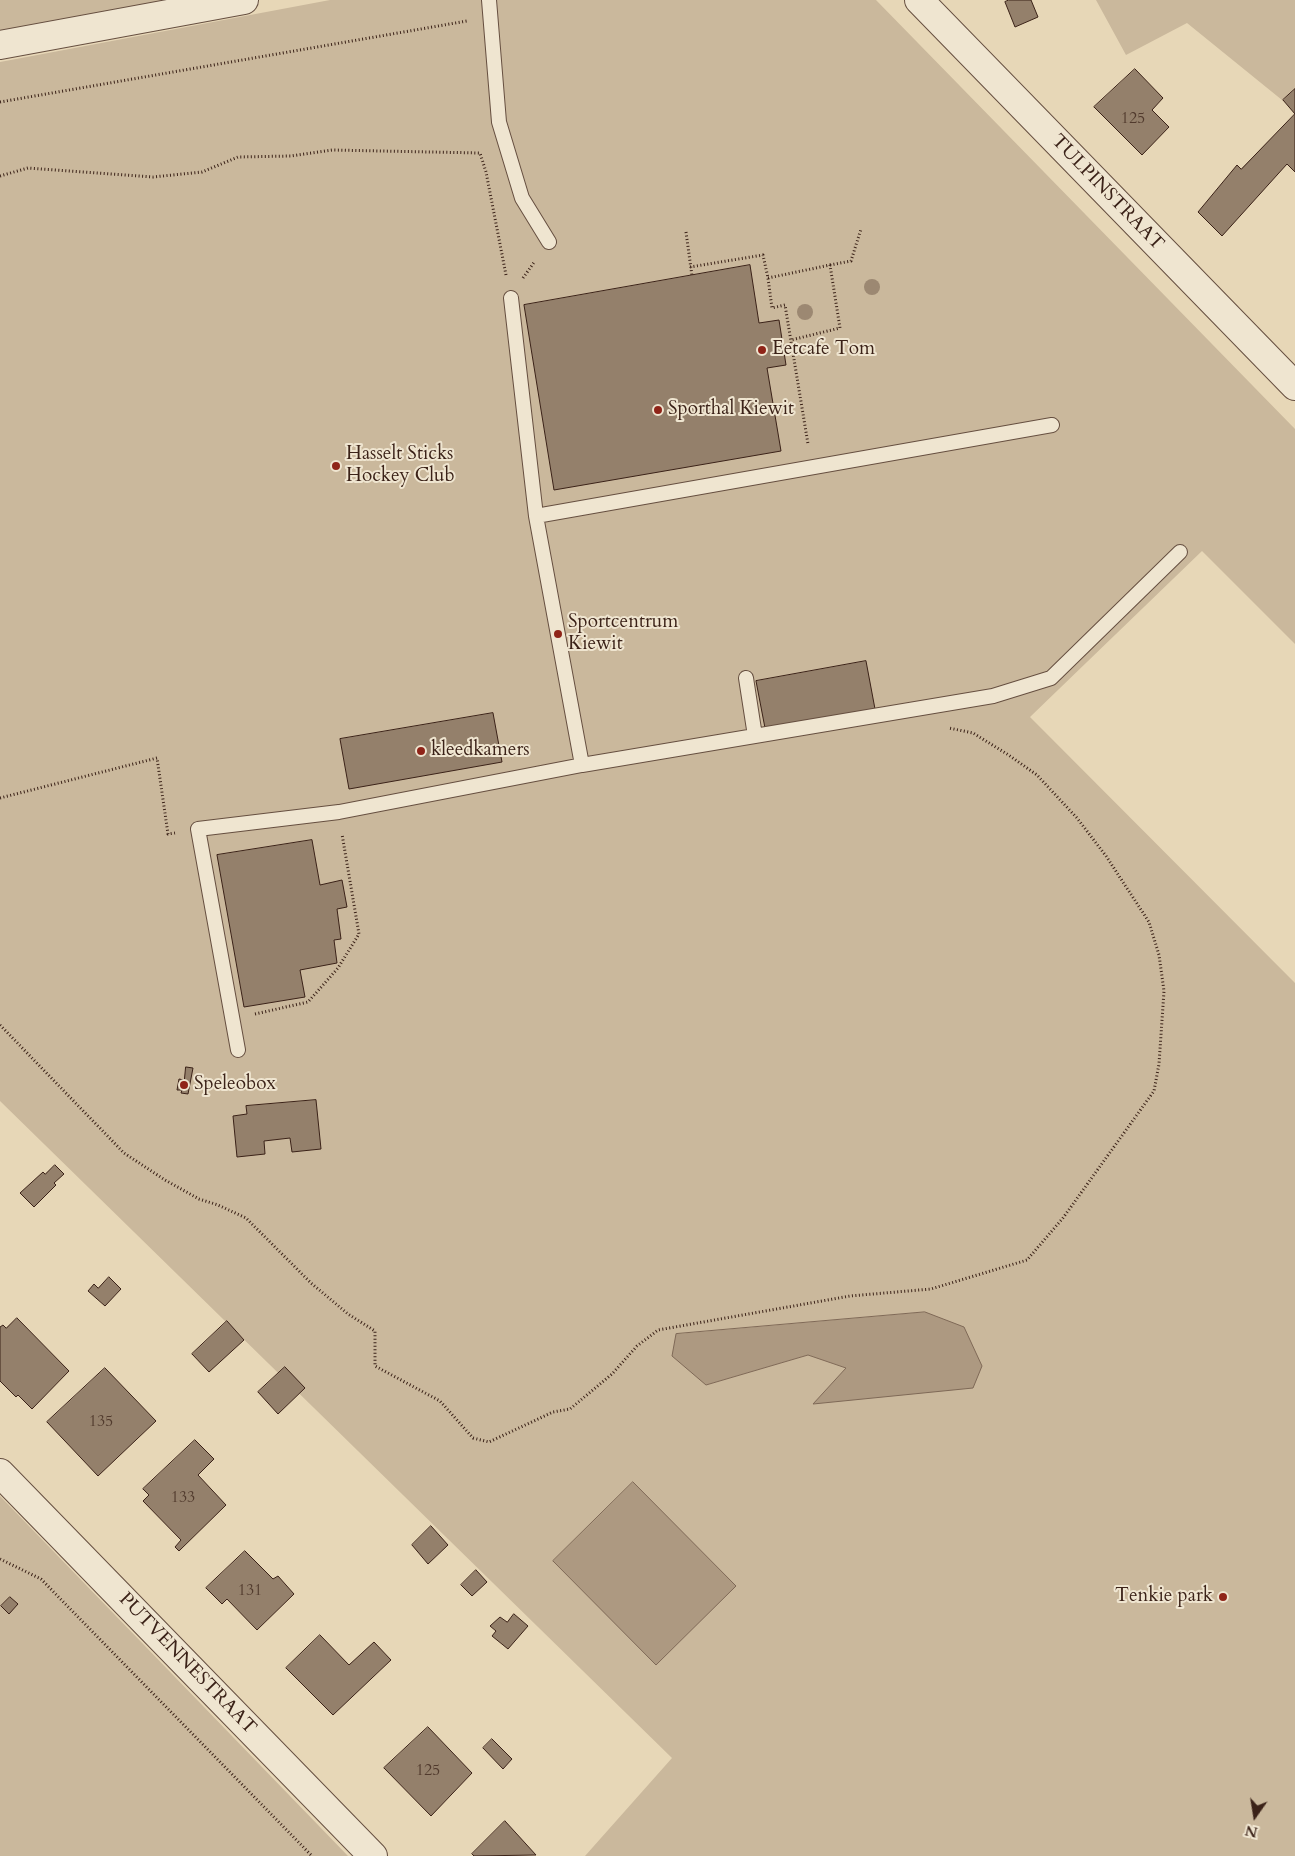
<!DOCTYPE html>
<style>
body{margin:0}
#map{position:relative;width:1295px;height:1856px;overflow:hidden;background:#e7d7b7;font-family:Cardo,serif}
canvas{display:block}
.north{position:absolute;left:1230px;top:1791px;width:50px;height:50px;-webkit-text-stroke:4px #efe5d0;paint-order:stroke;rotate:193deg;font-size:14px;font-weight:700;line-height:20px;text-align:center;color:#3b2218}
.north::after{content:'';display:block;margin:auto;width:18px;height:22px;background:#3b2218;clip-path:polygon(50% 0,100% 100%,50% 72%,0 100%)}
</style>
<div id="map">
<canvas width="1295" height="1856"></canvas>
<div class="north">N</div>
</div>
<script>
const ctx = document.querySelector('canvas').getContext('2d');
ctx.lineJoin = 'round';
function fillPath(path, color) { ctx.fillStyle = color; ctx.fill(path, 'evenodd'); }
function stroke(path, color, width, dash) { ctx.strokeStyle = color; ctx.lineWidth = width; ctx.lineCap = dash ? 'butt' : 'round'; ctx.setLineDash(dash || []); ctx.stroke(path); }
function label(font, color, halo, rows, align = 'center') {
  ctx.font = font + ' Cardo,serif'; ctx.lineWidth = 4; ctx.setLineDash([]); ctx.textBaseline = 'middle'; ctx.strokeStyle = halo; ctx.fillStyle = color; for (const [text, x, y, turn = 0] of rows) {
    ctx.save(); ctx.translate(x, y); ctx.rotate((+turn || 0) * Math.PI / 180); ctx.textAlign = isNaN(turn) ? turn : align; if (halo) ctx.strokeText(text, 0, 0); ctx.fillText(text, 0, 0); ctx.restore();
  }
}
const green = new Path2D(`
 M0 0H169L0 32Z
 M330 0H876L1295 429V644L1202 551 1030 717 1295 983V1856H585L672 1758 0 1101V62ZM925 1312 814 1404 847 1368 808 1355 706 1385 676 1334Z
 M1096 0H1295V89L1282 100 1187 23 1126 55Z
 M0 1496 348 1856H0Z`);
const water = new Path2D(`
 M925 1312 964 1327 982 1366 973 1388 813 1404 846 1368 808 1355 706 1385 672 1356 676 1334Z
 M633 1482 736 1586 656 1665 553 1561Z`);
const building = new Path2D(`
 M1009 0H1031L1038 17 1015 27 1005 2Z
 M1135 69 1163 98 1152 110 1169 127 1142 155 1094 107Z
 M1295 89V114L1283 100Z
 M1295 114V172L1287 164 1222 236 1198 212 1237 165 1241 169Z
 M750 265 759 323 779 320 786 365 767 368 781 451 554 490 524 305Z
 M866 661 875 709 765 728 756 681Z
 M493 713 502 762 349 789 340 739Z
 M312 840 320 885 342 880 347 907 337 909 341 939 334 940 337 963 300 970 305 997 244 1007 217 855Z
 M186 1067 193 1068 188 1094 181 1093 182 1090H177L179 1079 184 1080Z
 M316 1100 321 1149 292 1152 290 1138 264 1141 265 1154 237 1157 233 1116 247 1114 246 1106Z
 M55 1165 64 1174 54 1183 56 1185 34 1207 20 1193 43 1172 45 1174Z
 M109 1277 121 1289 105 1306 88 1291 94 1284 98 1288Z
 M17 1318 69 1371 32 1409 18 1395 16 1397 0 1381V1327L3 1325 6 1328Z
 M227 1321 244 1340 209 1372 192 1354Z
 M285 1367 305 1388 278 1414 258 1392Z
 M105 1368 156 1421 98 1476 47 1422Z
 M195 1440 214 1459 198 1475 226 1505 179 1551 175 1547 181 1540 143 1501 149 1495 143 1489Z
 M431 1526 448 1545 428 1564 412 1545Z
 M245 1551 273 1579 278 1576 294 1594 257 1630 227 1599 222 1604 206 1588Z
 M476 1570 487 1582 472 1596 461 1585Z
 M10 1597 18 1604 9 1614 1 1606Z
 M514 1614 528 1626 508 1649 492 1636 496 1631 490 1626 500 1617 507 1622Z
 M320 1635 349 1665 374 1642 391 1660 333 1715 286 1668Z
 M428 1727 472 1773 431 1816 384 1768Z
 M492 1739 512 1759 503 1769 483 1748Z
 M505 1821 536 1855 474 1856 472 1854Z`);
const path = new Path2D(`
 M0 102 467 21
 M0 176 28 168 153 177 202 172 238 157 291 156 332 150 480 153 486 172 506 275
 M686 232 692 276
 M830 265 851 261 861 229
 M690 267 763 255 768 278 772 308 785 305 808 444
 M523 278 535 261
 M768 278 830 265 840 328 791 340
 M0 798 157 758 168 834 175 833
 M255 1014 308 1002 338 968 359 934 342 834
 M0 1025 124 1153 165 1180 199 1199 218 1205 246 1218 311 1283 348 1314 375 1331V1366L440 1401 473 1438 489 1442 553 1412 570 1409 612 1374 637 1346 658 1330 850 1296 931 1289 1027 1260 1063 1218 1154 1091 1159 1064 1164 991 1159 955 1149 922 1106 856 1077 818 1037 775 1007 754 973 733 949 728
 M0 1559 41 1579 312 1856`);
const lane = new Path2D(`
 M489 0 499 122 522 198 549 242
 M511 298 536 516 582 765
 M536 516 1052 425
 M746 678 755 736
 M238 1050 198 829 339 812 582 765 993 696 1051 678 1180 552`);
const street = new Path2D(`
 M919 0 1295 386
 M0 45 244 0
 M0 1473 373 1856`);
const trees = [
 [872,287],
 [805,312]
];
const markers = [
 [762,350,5,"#8f2418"],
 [658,410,5,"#8f2418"],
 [336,466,5,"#8f2418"],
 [558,634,5,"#8f2418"],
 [421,751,5,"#8f2418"],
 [184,1085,5,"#8f2418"],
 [1223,1597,5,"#8f2418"]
];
const numberNames = [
 ["125",1133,119],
 ["135",101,1422],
 ["133",183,1498],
 ["131",250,1591],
 ["125",428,1771]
];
const streetNames = [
 ["TULPINSTRAAT",1107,193,46],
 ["PUTVENNESTRAAT",187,1664,46]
];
const poiNames = [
 ["Eetcafe Tom",772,350],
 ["Sporthal Kiewit",668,410],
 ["Hasselt Sticks",346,455],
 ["Hockey Club",346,477],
 ["Sportcentrum",568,623],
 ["Kiewit",568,645],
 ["kleedkamers",431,751],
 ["Speleobox",194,1085],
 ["Tenkie park",1213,1597,"right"]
];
fillPath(green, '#cab89c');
fillPath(water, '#ad9981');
stroke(water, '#7f6957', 1);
fillPath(building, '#94806b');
stroke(building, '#3b2218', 1);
stroke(lane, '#664f40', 16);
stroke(street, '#664f40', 30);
stroke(path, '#3b2218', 3, [1, 2.5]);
stroke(lane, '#efe5d0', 14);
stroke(street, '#efe5d0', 28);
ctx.fillStyle = '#9c8872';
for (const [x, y] of trees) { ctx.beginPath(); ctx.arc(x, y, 8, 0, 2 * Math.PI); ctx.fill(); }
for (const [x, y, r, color] of markers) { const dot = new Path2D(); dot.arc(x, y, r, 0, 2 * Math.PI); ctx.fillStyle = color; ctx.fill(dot); stroke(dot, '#efe5d0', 2); }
label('16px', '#513a2d', null, numberNames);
label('19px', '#3b2218', '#efe5d0', streetNames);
label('19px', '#3b2218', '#efe5d0', poiNames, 'left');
</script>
